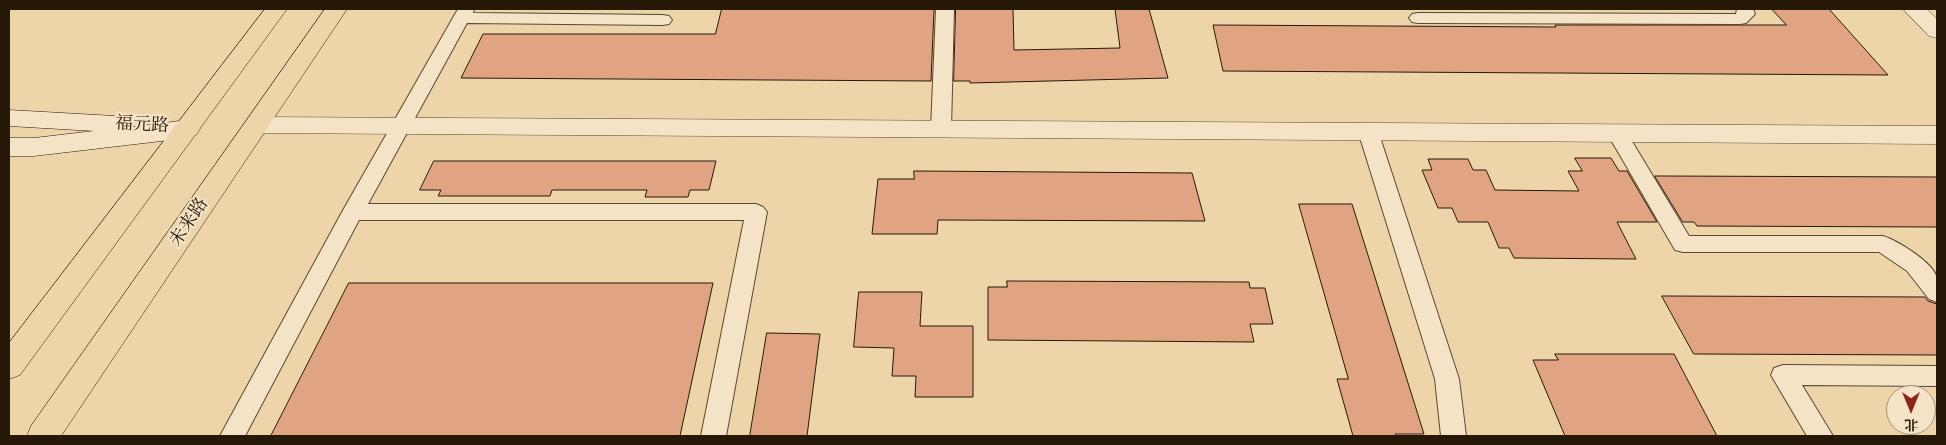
<!DOCTYPE html>
<meta charset="utf-8">
<style>
body{margin:0}
#map{position:relative;width:1946px;height:445px;overflow:hidden;background:#eed4a9;font-family:"IM FELL English","Noto Serif SC",serif}
canvas{display:block}
.frame{position:absolute;inset:0;border:10px solid #261908;pointer-events:none}
.north{position:absolute;left:1886px;top:385px;width:50px;height:50px;box-sizing:border-box;background:#f4e3c7;border:1px solid #a2927b;border-radius:50%;rotate:180deg;font-size:14px;font-weight:700;line-height:20px;text-align:center;color:#261908}
.north::after{content:'';display:block;margin:auto;width:18px;height:22px;background:#8f2418;clip-path:polygon(50% 0,100% 100%,50% 72%,0 100%)}
</style>
<div id="map">
<canvas width="1946" height="445"></canvas>
<div class="frame"></div>
<div class="north">北</div>
</div>
<script>
const ctx = document.querySelector('canvas').getContext('2d');
ctx.lineJoin = 'round';
function fillPath(path, color) { ctx.fillStyle = color; ctx.fill(path, 'evenodd'); }
function stroke(path, color, width, dash) { ctx.strokeStyle = color; ctx.lineWidth = width; ctx.lineCap = dash ? 'butt' : 'round'; ctx.setLineDash(dash || []); ctx.stroke(path); }
function label(font, color, halo, rows, align = 'center') {
  ctx.font = font + ' "IM FELL English","Noto Serif SC",serif'; ctx.lineWidth = 4; ctx.setLineDash([]); ctx.textBaseline = 'middle'; ctx.strokeStyle = halo; ctx.fillStyle = color; for (const [text, x, y, turn = 0] of rows) {
    ctx.save(); ctx.translate(x, y); ctx.rotate((+turn || 0) * Math.PI / 180); ctx.textAlign = isNaN(turn) ? turn : align; if (halo) ctx.strokeText(text, 0, 0); ctx.fillText(text, 0, 0); ctx.restore();
  }
}
const building = new Path2D(`
 M722 9H934L931 81 461 78 483 34H715Z
 M956 9H1013L1014 50 1120 48 1115 9H1149L1168 78 970 83V81H954Z
 M1772 9H1829L1888 75 1223 71 1213 25 1556 27 1555 25H1786Z
 M1575 158H1611L1619 171H1627L1657 222H1617L1636 259 1514 258 1509 248H1499L1488 222H1458L1452 208H1438L1422 170H1432L1428 159H1468L1473 170H1486L1495 190 1579 191 1568 171H1582Z
 M434 161H716L709 190H690L688 197H645L647 190H552L550 196H438L441 190H420Z
 M914 171 1192 173 1205 221 938 220 937 234H872L878 179H914Z
 M1655 176 1937 177V227L1697 226 1694 222H1683Z
 M1299 204H1352L1424 434H1395L1396 436H1353L1337 379H1348Z
 M1007 281 1249 282 1250 288H1265L1273 324H1250L1254 342 988 340V287H1007Z
 M349 283H713L680 436H271Z
 M859 292H922L920 326H973V397H915L916 376H892L894 348 854 347Z
 M1662 296 1925 297 1928 301 1937 304V355L1694 354Z
 M767 333 820 334 807 436H750Z
 M1555 354H1674L1717 436H1565L1533 360H1558Z`);
const service = new Path2D(`
 M458 9H474L473 13 663 15 669 16 672 20 669 24 663 25 467 23 368 204H756L763 207 767 212 726 436H701L744 220H359L245 436H220L342 212Z
 M936 9H954L951 129 948 134 941 136 934 134 931 129Z
 M1737 9H1753L1755 14 1746 23 1740 24 1418 23 1412 22 1409 18 1412 14 1418 13 1736 14Z
 M1368 124 1375 126 1378 131 1459 379 1466 436H1441L1435 379 1358 131 1361 126Z
 M1617 126 1624 128 1689 236H1883C1898 241 1933 262 1937 278 1939 285 1937 295 1937 302L1929 299 1907 271 1879 252H1683L1675 250 1607 133 1610 128Z
 M1783 365 1937 366V386L1802 385 1833 436H1807L1771 375 1774 368Z`);
const minor = new Path2D(`
 M257 117 1937 126V144L257 133 248 131 244 125 248 119Z`);
const tertiary = new Path2D(`
 M1903 9H1927L1937 19V38L1929 36Z`);
const secondary = new Path2D(`
 M9 110 115 116 124 118 128 124 125 128 187 120 196 123 200 129 196 135 187 138 34 156H9V138H34L94 131 9 126Z`);
const primary = new Path2D(`
 M265 9H287L20 375 9 379V343Z
 M325 9H347L61 436H27L31 426Z`);
const streetNames = [
 ["福元路",142,126,3],
 ["未来路",190,223,-56]
];
fillPath(building, '#e1a483');
stroke(building, '#261908', 1);
stroke(service, '#584830', 2);
stroke(minor, '#584830', 1);
stroke(tertiary, '#584830', 1);
stroke(secondary, '#261908', 1);
stroke(primary, '#261908', 1);
fillPath(service, '#f4e3c7');
fillPath(minor, '#f4e3c7');
fillPath(tertiary, '#f4e3c7');
fillPath(secondary, '#f4e3c7');
fillPath(primary, '#eed4a9');
label('18px', '#261908', '#f4e3c7', streetNames);
</script>
